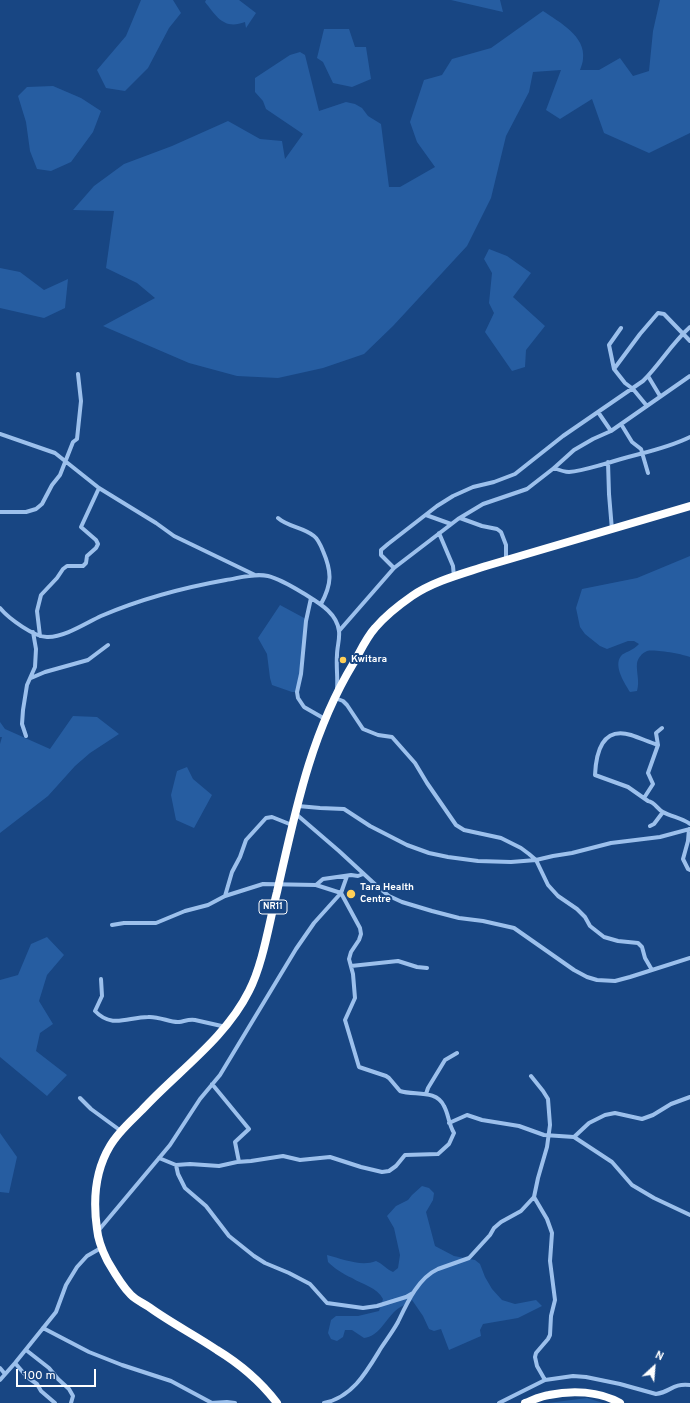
<!DOCTYPE html>
<style>
body{margin:0}
#map{position:relative;width:690px;height:1403px;overflow:hidden;background:#184683;font-family:Overpass,sans-serif}
canvas{display:block}
.north{position:absolute;left:634px;top:1347px;width:40px;height:40px;-webkit-text-stroke:3px #184683;paint-order:stroke;rotate:26deg;font-size:11px;font-weight:700;line-height:16px;text-align:center;color:#fff}
.north::after{content:'';display:block;margin:auto;width:14px;height:18px;background:#fff;clip-path:polygon(50% 0,100% 100%,50% 72%,0 100%)}
.scale{position:absolute;left:16px;top:1369px;width:80px;height:18px;box-sizing:border-box;border:2px solid #fff;border-top:0;padding-left:5px;font-size:12px;line-height:14px;white-space:nowrap;color:#fff;-webkit-text-stroke:3px #184683;paint-order:stroke}
</style>
<div id="map">
<canvas width="690" height="1403"></canvas>
<div class="north">N</div>
<div class="scale">100 m</div>
</div>
<script>
const ctx = document.querySelector('canvas').getContext('2d');
ctx.lineJoin = 'round';
function fillPath(path, color) { ctx.fillStyle = color; ctx.fill(path, 'evenodd'); }
function stroke(path, color, width, dash) { ctx.strokeStyle = color; ctx.lineWidth = width; ctx.lineCap = dash ? 'butt' : 'round'; ctx.setLineDash(dash || []); ctx.stroke(path); }
function label(font, color, halo, rows, align = 'center') {
  ctx.font = font + ' Overpass,sans-serif'; ctx.lineWidth = 4; ctx.setLineDash([]); ctx.textBaseline = 'middle'; ctx.strokeStyle = halo; ctx.fillStyle = color; for (const [text, x, y, turn = 0] of rows) {
    ctx.save(); ctx.translate(x, y); ctx.rotate((+turn || 0) * Math.PI / 180); ctx.textAlign = isNaN(turn) ? turn : align; if (halo) ctx.strokeText(text, 0, 0); ctx.fillText(text, 0, 0); ctx.restore();
  }
}
const green = new Path2D(`
 M141 0H173L181 13 169 28 148 68 125 91 106 88 97 70 126 36Z
 M206 0H239L256 13 246 28 245 22C224 30 217 17 205 2Z
 M451 0H500L503 12Z
 M660 0H690V133L649 153 604 133 592 99 560 119 546 110 561 70 533 72 529 92 506 136 491 198 467 246 393 326 364 354 323 368 278 378 237 376 189 363 103 326 155 298 137 283 106 268 114 211 73 210 94 186 124 164 172 146 228 121 260 139 282 141 285 159 303 134 266 109 263 101 255 92V78L290 55 300 52 305 55 319 111 346 102 355 104 362 108 368 116 381 124 389 187H400L435 167 417 142 410 122 424 80 442 75 452 59 491 48 543 11C559 22 586 36 583 59 583 62 581 67 580 70H599L620 58 633 76 649 71 653 31Z
 M324 29H349L355 47H366L371 79 352 87 333 83 323 62 317 58Z
 M53 86 81 98 101 111 93 132 71 162 51 171 37 169 30 151 26 122 18 96 27 87Z
 M489 249 507 256 531 273 513 297 545 326 526 350 525 367 512 371 485 332 494 313 489 303 492 273 484 259Z
 M0 268 20 272 44 290 68 279 65 308 44 318 0 308Z
 M690 556V657C682 654 655 649 647 651 642 653 638 658 637 663 636 672 640 681 637 691L630 692C625 684 613 666 621 656 624 652 633 651 639 644L634 641H628L607 649 600 646 585 634 580 627 576 608 582 589 637 578Z
 M280 605 306 619 297 692H292L272 685 270 678 267 654 258 638Z
 M73 716 97 717 119 734 90 753 75 766 48 796 0 833V744L2 737H0V722L5 729 50 749Z
 M187 767 193 779 212 795 194 828 176 820 171 795 177 771Z
 M47 937 64 955 47 975 39 1001 53 1024 40 1033 36 1051 67 1075 47 1096 0 1057V980L18 975 31 944Z
 M0 1133 17 1157 9 1193 0 1192Z
 M422 1186 429 1188 434 1193 433 1200 426 1212 435 1246 454 1256 475 1260 480 1264 485 1277 492 1289 502 1300 515 1304 536 1300 542 1306 518 1318 483 1324 480 1330 481 1336 449 1350 441 1329 434 1331 429 1329 423 1316 412 1300C407 1304 399 1307 394 1312 384 1322 379 1336 364 1338L352 1330H345L343 1337 337 1341 331 1339 328 1333 331 1320 336 1316H358L379 1311 383 1299C377 1287 363 1285 352 1278 343 1274 334 1268 328 1262L327 1255C343 1259 361 1267 376 1261 383 1264 386 1269 393 1272L398 1268 400 1255 394 1228 387 1216 396 1206 408 1200 412 1195Z
 M587 1398 603 1403H548Z`);
const street = new Path2D(`
 M621 328 609 345 614 369 625 383 633 389 647 406
 M614 369 640 334 658 313 664 314 690 341
 M648 376 660 396
 M598 412 611 431
 M621 424 632 442 641 449 648 473
 M0 434 55 453 99 488 156 523 174 536 255 575
 M608 462 609 494 612 530
 M554 468C559 470 564 472 569 472 582 471 596 466 608 463 635 454 664 450 690 437
 M0 512H26L36 509 42 504 52 485 60 475 73 442 77 439 81 401 78 374
 M426 515 451 524
 M278 518C288 527 303 527 314 536 318 539 321 546 323 551 332 572 332 584 321 604
 M460 518 482 526 497 529 501 532 506 545V560
 M439 533 453 566 454 577
 M394 568 381 555V550L388 544 437 506 453 496 473 487 494 482 515 474 563 436 643 381C660 364 672 343 690 327
 M311 598 306 621 301 674 297 692 298 698 304 707 325 719
 M0 608C8 618 35 638 48 637 65 637 86 623 101 616 143 598 181 588 226 580 239 578 254 573 268 576 280 579 293 587 303 593 317 602 337 612 339 631 340 639 337 647 337 655 336 667 338 677 337 689
 M339 631 394 568 458 519 483 504 527 489 554 468 574 450 593 439 611 431 690 376
 M40 636 37 611 41 595 57 578 63 569 67 566H83L86 563 87 556 96 548 98 544 96 540 81 527 99 488
 M31 678 45 672 88 660 108 645
 M335 698 343 701 347 705 363 729 378 735 392 737 415 763 427 783 456 825 464 830 501 838 521 848 529 854 536 860 548 885 558 896 577 909 585 917 590 926 604 937 618 941 638 943 642 947 645 958 652 970
 M26 736 22 724 23 710 27 685 35 667 36 649 33 632
 M658 745C649 742 640 738 631 735 602 726 596 753 595 775L628 787 648 801C655 802 657 809 663 812 672 817 682 818 690 824
 M644 798 653 784 648 773 658 745 656 733 662 728
 M298 806 320 808 344 809 370 826 407 845 429 853 448 857 478 861 511 862 536 860 553 856 572 853 611 843 660 837 690 829
 M296 814 339 851 378 887 389 896 402 902 432 911 459 918 483 921 514 928 574 970 587 977 597 980 615 981 630 977 690 958
 M650 826 654 824 663 812
 M689 829 688 841 683 859 688 869 690 870
 M316 885 323 879 351 875 358 876 363 874
 M225 896 232 872 240 857 246 840 266 818 272 817 292 825
 M112 925 124 923H156L185 911 208 905 225 896 263 884 316 885 341 893 360 928 361 934 359 940 351 952 349 959 353 974 355 998 345 1020 359 1067 386 1076 389 1078 400 1091C414 1096 436 1089 444 1106 449 1115 448 1123 454 1133L449 1144 438 1154 405 1155 396 1166 389 1171 382 1172 361 1167 330 1157 300 1160 283 1156 251 1161 237 1162 219 1166 190 1164 176 1165 159 1158
 M351 966 398 961 417 967 427 968
 M101 979 102 996 95 1011C112 1029 128 1017 148 1017 159 1016 171 1023 179 1022 185 1021 189 1019 195 1020L226 1027
 M212 1084 249 1129 235 1142 239 1162
 M426 1094 428 1088 445 1060 457 1053
 M80 1098 91 1109 121 1131
 M449 1123 467 1115 482 1120 519 1126 544 1135 574 1137 589 1123 605 1115 615 1113 642 1119 653 1115 671 1104 690 1097
 M574 1137 612 1162 632 1185 654 1198 690 1215
 M176 1165 178 1174 185 1188 206 1206 229 1236 254 1256 265 1263 289 1273 310 1284 327 1303 363 1308 377 1306 406 1297 413 1293
 M534 1197 547 1219 552 1233 550 1261 555 1300 551 1316 550 1335 548 1339 536 1353 535 1357 537 1366 545 1380
 M98 1231 170 1145 200 1099 220 1075 296 949 314 923 341 893 347 876
 M43 1328 89 1352 122 1365 171 1381 212 1403
 M26 1350 49 1368 58 1379 69 1389 73 1396 71 1403
 M15 1363 27 1377 37 1384 41 1391 55 1403
 M0 1368 5 1374
 M0 1380 15 1363 56 1312 66 1285 77 1267 87 1256 101 1248
 M211 1403 227 1402 235 1403
 M324 1403C353 1397 367 1371 381 1348 387 1339 393 1331 398 1322 407 1303 418 1278 438 1269L469 1258 490 1235 494 1228 501 1222 521 1211 534 1197 538 1178 547 1147 550 1125 548 1099 543 1091 531 1076
 M499 1403 545 1380 573 1376 586 1377 620 1384 656 1394C671 1392 672 1383 690 1385`);
const highway = new Path2D(`
 M277 1403C261 1382 240 1364 217 1350 195 1335 171 1323 149 1307 143 1303 136 1300 131 1295 121 1285 114 1272 107 1260 102 1250 98 1240 97 1229 93 1201 95 1171 110 1146 118 1132 131 1121 142 1110 178 1071 225 1039 249 991 263 964 269 923 277 892 295 813 310 735 353 664 360 652 366 638 375 628 386 615 399 605 412 596 434 581 462 574 486 566L690 506
 M525 1403C533 1400 541 1396 549 1395 572 1390 599 1391 620 1403`);
const markers = [
 [343,660,4,"#ffcf57"],
 [351,894,5,"#ffcf57"]
];
const shields = [
 [273,907,28]
];
const shieldNames = [
 ["NR11",273,907]
];
const poiNames = [
 ["Kwitara",351,660],
 ["Tara Health",360,888],
 ["Centre",360,900]
];
fillPath(green, '#265da1');
stroke(street, '#9cc0ec', 4);
stroke(highway, '#fff', 8);
for (const [x, y, r, color] of markers) { const dot = new Path2D(); dot.arc(x, y, r, 0, 2 * Math.PI); ctx.fillStyle = color; ctx.fill(dot); stroke(dot, '#184683', 1.5); }
for (const [x, y, w] of shields) { const box = new Path2D(); box.roundRect(x - w / 2, y - 7, w, 14, 3); ctx.fillStyle = '#184683'; ctx.fill(box); stroke(box, '#fff', 1); }
label('bold 9px', '#fff', null, shieldNames);
label('bold 10px', '#fff', '#184683', poiNames, 'left');
</script>
